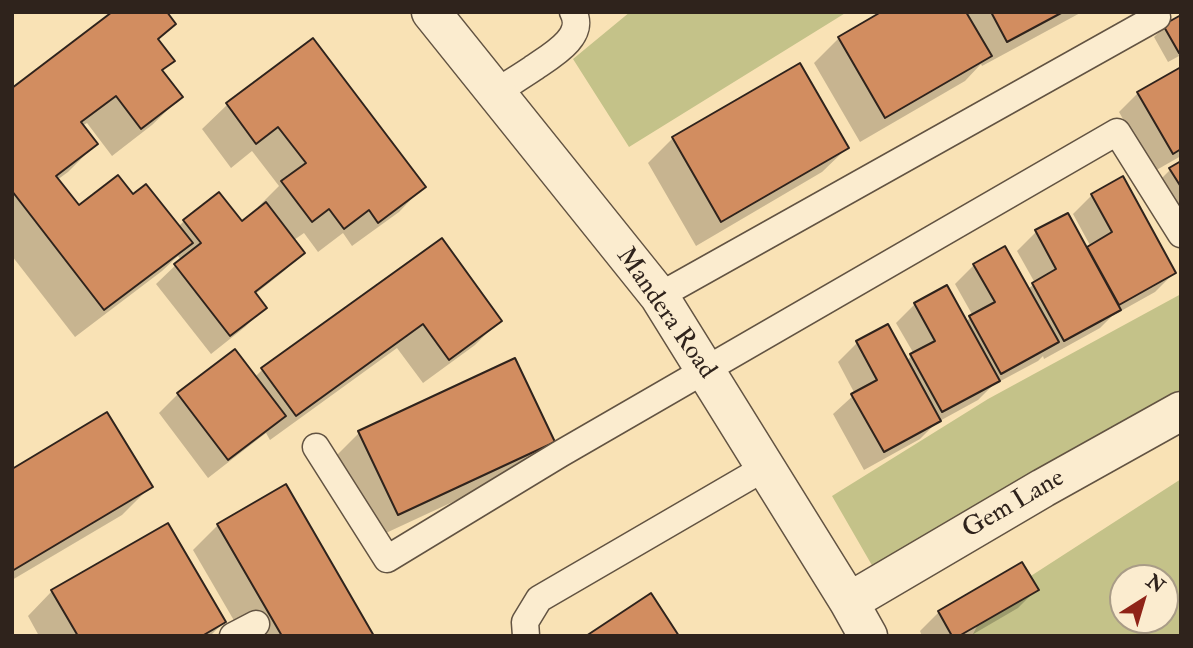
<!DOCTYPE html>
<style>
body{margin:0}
#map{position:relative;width:1193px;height:648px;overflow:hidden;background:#f9e2b5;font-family:"IM FELL Double Pica",serif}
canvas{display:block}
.frame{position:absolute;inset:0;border:14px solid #2f231c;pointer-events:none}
.north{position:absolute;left:1109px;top:564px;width:70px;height:70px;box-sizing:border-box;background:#fbeccf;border:2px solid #a99c87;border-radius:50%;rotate:37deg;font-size:19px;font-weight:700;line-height:28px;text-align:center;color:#2f231c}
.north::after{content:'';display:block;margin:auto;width:24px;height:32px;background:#8f2418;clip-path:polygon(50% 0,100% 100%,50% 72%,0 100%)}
</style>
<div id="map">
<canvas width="1193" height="648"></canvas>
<div class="frame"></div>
<div class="north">N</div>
</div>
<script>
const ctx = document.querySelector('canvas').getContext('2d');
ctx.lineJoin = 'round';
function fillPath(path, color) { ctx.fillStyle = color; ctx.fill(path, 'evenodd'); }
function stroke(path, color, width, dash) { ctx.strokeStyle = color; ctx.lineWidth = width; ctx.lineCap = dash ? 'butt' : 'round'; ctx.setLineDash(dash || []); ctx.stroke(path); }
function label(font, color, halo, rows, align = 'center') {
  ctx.font = font + ' "IM FELL Double Pica",serif'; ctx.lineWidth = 7; ctx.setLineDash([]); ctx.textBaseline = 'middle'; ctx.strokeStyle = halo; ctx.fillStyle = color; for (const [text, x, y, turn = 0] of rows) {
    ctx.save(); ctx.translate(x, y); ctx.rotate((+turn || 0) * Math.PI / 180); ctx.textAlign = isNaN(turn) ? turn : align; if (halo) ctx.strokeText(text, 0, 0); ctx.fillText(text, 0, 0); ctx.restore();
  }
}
const green = new Path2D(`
 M630 12H847L629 147 573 59Z
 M1181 294V404L877 574 832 496 988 399Z
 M1181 479V636H972L989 603ZM1123 578H1165V620H1123Z`);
const shadow = new Path2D(`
 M884 12H1082L982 66 981 64 965 81 860 142 814 63 839 38Z
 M1181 17V55L1168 62 1154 37 1164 27Z
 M174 24 157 41 173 61 161 72 181 97 152 125 112 156 87 123 82 126 96 144 68 172 57 180 79 208 132 196 178 227 184 221 241 223 259 209 258 207 279 186 252 151 231 168 202 129 227 105 313 40 423 187 399 212 352 246 343 233 318 252 304 233 294 240 303 253 284 271 254 295 264 308 245 327 211 354 156 284 181 260 178 256 162 271 75 337 12 256V91Z
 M799 65 847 148 822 172 696 246 648 163 673 138Z
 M1181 69V156L1153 172 1119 112 1138 93Z
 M1181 163V210L1151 189 1170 170Z
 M1092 195 1174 273 1155 292 1112 316 1100 328 1044 359 1043 356 1038 361 993 385 978 400 936 423 920 439 864 470 833 414 855 394 838 362 857 343 887 326 906 361 914 354 896 323 915 304 965 322 973 316 955 284 974 265 1027 290 1035 283 1017 251 1036 232 1086 249 1091 247 1073 214Z
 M441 240 500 320 475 345 423 383 397 348 270 440 266 433 208 478 159 413 178 394 234 352 254 378 262 370Z
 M359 433 552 442 528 467 373 539 334 458Z
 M12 471 150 487 122 515 12 580Z
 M218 525 372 636H243L193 550Z
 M1037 589 1018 608 970 636H922L920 631 939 612Z
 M52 591 224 622 210 636H39L28 616Z`);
const building = new Path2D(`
 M112 12H167L176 24 158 39 175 61 162 70 183 97 141 129 116 96 81 122 98 144 56 176 79 205 118 175 133 194 146 184 193 243 104 310 12 191V88Z
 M881 12H966L992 56 885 118 838 37Z
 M991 12H1063L1007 42Z
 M1181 15V52L1179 53 1163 25Z
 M313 38 426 187 378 223 369 210 344 229 329 209 312 222 281 181 306 163 278 127 256 144 226 103Z
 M800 63 849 148 721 222 672 137Z
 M1181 67V149L1173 154 1137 92Z
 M1181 161V187L1169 168Z
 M1123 176 1176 273 1119 305 1087 247 1112 232 1091 194Z
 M219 192 242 221 266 202 305 253 255 292 267 308 230 336 174 264 201 243 183 220Z
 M1068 213 1121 310 1064 341 1032 283 1056 269 1035 230Z
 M442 238 502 321 449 360 423 324 296 416 261 368Z
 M1005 246 1059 342 1001 374 969 316 995 302 973 264Z
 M947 285 1000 381 942 412 910 354 935 341 914 303Z
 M888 324 941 421 884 452 851 394 877 380 856 341Z
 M235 349 286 416 228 460 177 393Z
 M515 358 555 442 398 515 358 431Z
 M107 412 153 487 12 571V469Z
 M286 484 374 636H282L217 524Z
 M168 523 226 622 202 636H78L51 590Z
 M1022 562 1039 590 959 636H952L938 611Z
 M651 593 679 636H586Z`);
const lane = new Path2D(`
 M495 93C507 85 520 77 532 69 549 57 587 37 573 12
 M659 296 1157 17
 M316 447 387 559 560 454 1117 132 1181 234
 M233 636 256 624
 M526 636 525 622 539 599 766 467`);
const street = new Path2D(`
 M431 12 659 296 849 602 868 636
 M849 602 1043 488 1181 411`);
const streetNames = [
 ["Mandera Road",665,314,55],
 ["Gem Lane",1014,505,-30]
];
fillPath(green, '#c4c289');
fillPath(shadow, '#0003');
fillPath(building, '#d28d60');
stroke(building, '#2f231c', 2);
stroke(lane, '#625342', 29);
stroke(street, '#625342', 41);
stroke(lane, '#fbeccf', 26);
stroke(street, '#fbeccf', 38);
label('26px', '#2f231c', '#fbeccf', streetNames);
</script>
